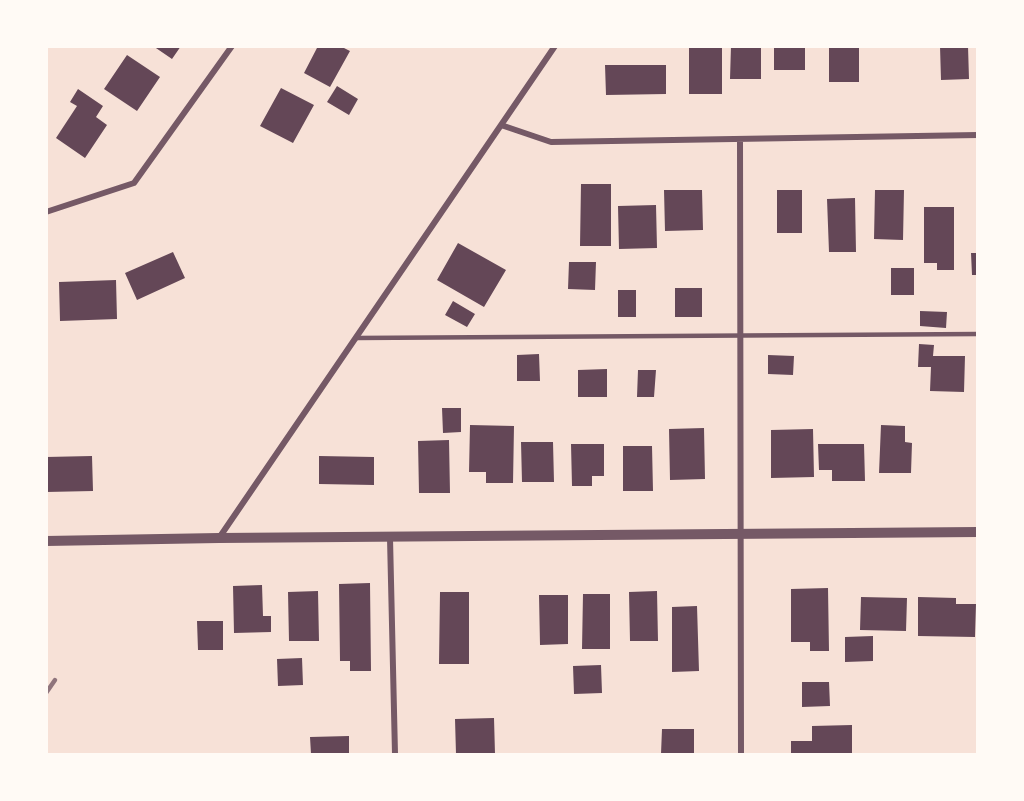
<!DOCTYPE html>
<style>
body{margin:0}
#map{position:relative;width:1024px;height:801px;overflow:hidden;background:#f7e1d7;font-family:"Playfair Display",serif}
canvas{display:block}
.frame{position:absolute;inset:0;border:48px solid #fffaf5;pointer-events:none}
</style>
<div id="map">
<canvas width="1024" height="801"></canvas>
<div class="frame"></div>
</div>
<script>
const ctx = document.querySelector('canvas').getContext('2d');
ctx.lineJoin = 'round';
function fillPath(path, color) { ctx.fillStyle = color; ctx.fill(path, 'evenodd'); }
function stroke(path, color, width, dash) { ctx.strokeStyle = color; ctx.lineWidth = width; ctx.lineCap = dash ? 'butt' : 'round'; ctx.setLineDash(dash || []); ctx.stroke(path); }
const building = new Path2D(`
 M153 46H181L172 59Z
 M318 46H340L350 51 330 87 304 73Z
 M689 46H722V94H689Z
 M731 46H761V79H730Z
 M774 46H805V70H774Z
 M829 46H859V82H829Z
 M940 46H968L969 79 941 80Z
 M127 55 160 77 137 111 104 89Z
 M605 65H666V94L606 95Z
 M337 86 358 99 349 115 327 102Z
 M281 88 314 105 293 143 260 126Z
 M78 89 103 106 96 117 107 125 85 158 56 138 77 106 70 102Z
 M581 184H611V246H580Z
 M664 190H702L703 230 665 231Z
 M777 190H802V233H777Z
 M875 190H904L903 240 874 239Z
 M855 198 856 252H829L827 199Z
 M656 205 657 248 619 249 618 206Z
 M924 207H954V270H937V263H924Z
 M458 243 506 270 484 307 437 280Z
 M173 252 185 278 137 300 125 273Z
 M971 253H978V275H972Z
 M569 262H596L595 290 568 289Z
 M891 268H914V295H891Z
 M116 280 117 319 60 321 59 282Z
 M675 288H702V317H675Z
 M618 290H636V317H618Z
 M453 301 475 314 467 327 445 315Z
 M920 311 947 312 946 328 920 326Z
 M919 344 934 345 933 356H965L964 392 930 391 931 367H918Z
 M539 354 540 381H517V355Z
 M768 355 794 356 793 375 768 374Z
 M607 369V397H578V370Z
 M638 370H656L654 397H637Z
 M442 408H461V432L443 433Z
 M470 425 514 426 513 483H486V472H469Z
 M881 425 905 426V442L912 443 911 473H879Z
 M704 428 705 479 670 480 669 429Z
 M813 429 814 477 771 478V430Z
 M449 440 450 493H419L418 441Z
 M521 442H553L554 482H522Z
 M571 444H604V476H592V486H572Z
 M818 444H864L865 481H832V470H819Z
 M623 446H652L653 491H623Z
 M92 456 93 491 46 492V457Z
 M319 456 374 457V485L319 484Z
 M370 583 371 671H350V661H340L339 584Z
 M262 585 263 616H271V632L234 633 233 586Z
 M828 588 829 651H810V642H791V589Z
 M318 591 319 641H289L288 592Z
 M657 591 658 641H630L629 592Z
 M440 592H469V664H439Z
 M583 594H610V649H582Z
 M539 595H568V644L540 645Z
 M861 597 907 598 906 631 860 630Z
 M918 597 956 598V604H976L975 637 918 636Z
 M697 606 699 671 672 672V607Z
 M197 621H223V650H198Z
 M873 636V661L845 662V637Z
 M302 658 303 685 278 686 277 659Z
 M601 665 602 693 574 694 573 666Z
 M802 682H829L830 706 802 707Z
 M494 718 495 754H456L455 719Z
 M852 725V754H791V741H812V726Z
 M662 729H694V754H661Z
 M349 736V754H311L310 737Z`);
const service = new Path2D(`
 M356 338 978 334`);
const minor = new Path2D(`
 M501 125 551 142 978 135
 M740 139 741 754
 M46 212 134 183 232 46
 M219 538 555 46
 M390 538 395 754`);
const tertiary = new Path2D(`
 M46 541 219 538 978 532`);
const rail = new Path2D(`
 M46 693 55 680`);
fillPath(building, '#644757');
stroke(service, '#755966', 4.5);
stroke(minor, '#755966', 6);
stroke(tertiary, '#755966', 10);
stroke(rail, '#8f747c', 4.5);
</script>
